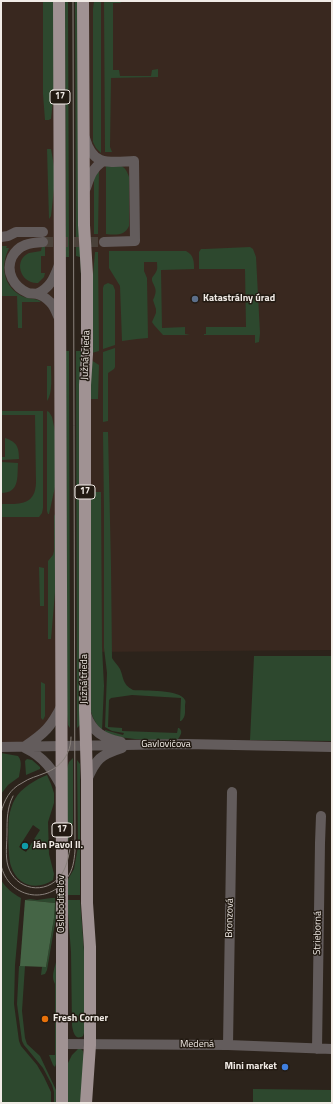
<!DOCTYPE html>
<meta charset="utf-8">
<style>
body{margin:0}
#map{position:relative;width:333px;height:1104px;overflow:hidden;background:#2c231b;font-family:"Titillium Web",sans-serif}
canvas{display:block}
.frame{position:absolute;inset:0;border:2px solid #f1ebe6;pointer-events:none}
</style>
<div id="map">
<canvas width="333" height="1104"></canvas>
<div class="frame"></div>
</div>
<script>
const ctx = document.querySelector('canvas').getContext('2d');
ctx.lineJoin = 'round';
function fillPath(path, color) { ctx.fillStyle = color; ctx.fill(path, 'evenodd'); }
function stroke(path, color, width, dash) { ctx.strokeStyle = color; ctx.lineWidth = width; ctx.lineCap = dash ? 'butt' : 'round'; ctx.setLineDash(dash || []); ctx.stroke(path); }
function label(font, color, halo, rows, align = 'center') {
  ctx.font = font + ' "Titillium Web",sans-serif'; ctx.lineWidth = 3; ctx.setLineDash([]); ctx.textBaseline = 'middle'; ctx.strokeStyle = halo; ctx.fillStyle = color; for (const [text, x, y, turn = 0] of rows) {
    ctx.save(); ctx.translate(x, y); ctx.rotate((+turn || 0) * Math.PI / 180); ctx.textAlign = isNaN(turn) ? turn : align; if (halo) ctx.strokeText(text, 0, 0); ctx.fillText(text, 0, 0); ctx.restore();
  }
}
const industrial = new Path2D(`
 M1 1H59L62 705 36 739 1 747Z
 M83 1H332V650L85 652Z`);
const green = new Path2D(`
 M43 1H54V90L51 119H50L49 120H45L43 94Z
 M65 1H68L69 257H65V351H69L70 728 68 725 67 715 66 384C63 331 63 278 66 224Z
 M75 1H78L82 278 80 725 77 728 76 351H81V276L80 257 76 256Z
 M94 1H101V153L96 148 93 142V9Z
 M104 1H123L120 3H113V70H119L120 76H151L152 70 158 69V77L111 78 110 147 112 152H105Z
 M47 149H51L54 166 55 180 51 216 49 219Z
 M119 165C125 167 127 171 129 177V226C125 236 115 235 106 234V166Z
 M99 171 98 234H94V177Z
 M1 246H7L6 248H9C0 266 3 288 24 297 29 299 37 298 41 302H22V328H18L17 296H1Z
 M42 246H45V256H41V273H45L44 277 38 283C20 284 13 260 29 253 33 252 37 252 41 251Z
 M250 247 253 249 256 257 260 333 259 342 255 343V335H204V334H206V327H246L245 269H199V252L201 249H205Z
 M109 251H186C194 255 194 262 194 269L161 270 162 328 185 327V334L190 335H163L154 325 152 322 156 313V309L153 300C160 287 151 285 152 278 153 276 155 274 156 272 158 269 157 266 157 262H144V271L147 278 148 338 137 339 122 341 120 286 109 268Z
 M95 252H98L99 351 92 353V287Z
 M108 283 113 285 115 290V345L103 349V288L104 285Z
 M115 348V367L114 369 108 373V421L103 422V352Z
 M91 360 99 365 98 399H90Z
 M47 366H51C51 375 53 393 47 401Z
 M1 411H43V508L42 513 39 517H1V504C19 504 35 506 36 483L35 415H1Z
 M47 411 49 412 52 417 56 436 55 487 49 514H48L47 511Z
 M103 432H108L111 566 112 658C114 662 118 665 120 669 124 678 122 684 133 690 144 691 180 689 185 700 186 701 185 704 185 706 185 712 186 717 181 721H180L181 698 132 695 111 698 109 700 108 727 122 728V731L177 733 178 728H179C183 731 181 735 178 739 154 740 128 741 105 733V730L123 735 124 733 112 731 105 727 107 673 104 648V510Z
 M5 438C17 442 19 447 19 459L1 460V457H5Z
 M1 462 18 463C17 477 20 493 1 493Z
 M90 492H101L102 647 104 686 102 731C96 724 92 717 90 708Z
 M55 514 56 581 51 639H48V561L53 555 54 551V516Z
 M39 567 44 568V606H40Z
 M254 656H332V741L250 740Z
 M41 682 45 684V716L43 720 41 718Z
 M1 753 18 756C23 762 20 769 19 777L8 785 1 794Z
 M73 758V822L67 846V768L69 762Z
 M27 759 32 760 40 767V769L26 775 25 761Z
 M77 760 80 764V895H67V881L74 869 78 847Z
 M47 775 51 784 54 793V803L48 822 49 854 54 874 53 880C37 891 17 886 11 866 8 857 8 827 9 817 10 811 12 804 15 799 21 788 35 780 47 775ZM33 825 40 830 26 852 19 847Z
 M1 880C7 889 12 893 21 898L15 965 14 1004 19 1041 21 1046 37 1065 44 1077 51 1092V1103H1Z
 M51 898H55L56 917 47 970 45 974 41 975 42 967H46L54 918 55 903 25 900 30 899 37 900Z
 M67 900H80L84 951V1033L83 1036C75 1041 73 1032 72 1025L71 952Z
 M56 962V1064L55 1067 53 1065 49 1055H55V984C51 977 54 970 56 962Z
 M19 966H25L22 1011 25 1038 27 1044 40 1056 56 1090V1103H54V1092L52 1085 43 1068 24 1045 22 1041 17 1004Z
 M78 1049H81L83 1051 84 1056 81 1103H67L68 1063 72 1055Z
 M253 1089 332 1090V1103H253Z`);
const forest = new Path2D(`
 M25 900 55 903 54 918 46 967 20 966Z`);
const streetTunnel = new Path2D(`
 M43 242H104`);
const street = new Path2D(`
 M85 138C93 167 109 162 134 161L135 241 104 242
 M86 188C90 176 92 169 103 161
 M1 237 8 236 16 232H43
 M43 242C30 243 19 244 12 257 5 272 14 287 28 293 31 294 34 293 37 294 41 295 47 299 50 302 55 306 56 313 59 318
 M37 294C51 287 54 278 59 265
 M86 714C92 732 103 738 121 742
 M1 747 186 744 332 747
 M24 747C45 733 51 727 62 705
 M25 748C44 757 53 770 62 788
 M87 780C96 759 100 755 122 748
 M62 1044 228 1045 332 1049
 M228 1045 232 792
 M317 1049 320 843 321 816`);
const primary = new Path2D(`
 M59 1 62 874V1103
 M83 1 84 225 87 274V354L85 385V710L87 780V903L90 947V1045L86 1103`);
const tram = new Path2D(`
 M13 796C7 808 7 819 7 832 7 843 5 856 8 866 15 890 46 896 61 875 68 866 69 851 72 840
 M1 813C4 800 10 789 22 783 29 778 38 776 45 773 61 767 71 754 71 737
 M1 865C8 898 48 906 67 878 73 870 74 861 75 851L73 1`);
const markers = [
 [195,299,4,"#5c6f8a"],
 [25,846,4,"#0f9aa8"],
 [45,1019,4,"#e8710a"],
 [285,1067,4,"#3f7fe0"]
];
const shields = [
 [60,97,20],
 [85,492,20],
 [62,830,20]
];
const shieldNames = [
 ["17",60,97],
 ["17",85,492],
 ["17",62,830]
];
const poiNames = [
 ["Katastrálny úrad",203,299],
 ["Ján Pavol II.",33,846],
 ["Fresh Corner",53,1019],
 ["Mini market",277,1067,"right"]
];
const streetNames = [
 ["Južná trieda",86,355,-88],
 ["Južná trieda",85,679,-90],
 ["Gavlovičova",166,745],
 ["Osloboditeľov",62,904,-90],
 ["Bronzová",230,918,-89],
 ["Strieborná",318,933,-89],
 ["Medená",197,1045]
];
fillPath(industrial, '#39281f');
fillPath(green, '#2d482e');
fillPath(forest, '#456546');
stroke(streetTunnel, '#4a4139', 10, [10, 5]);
stroke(street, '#635c5c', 10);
stroke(primary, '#a09293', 12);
stroke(tram, '#8a827c', 1);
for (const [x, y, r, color] of markers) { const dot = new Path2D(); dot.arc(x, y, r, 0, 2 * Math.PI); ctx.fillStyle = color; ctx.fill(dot); stroke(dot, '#221a12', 1.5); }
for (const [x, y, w] of shields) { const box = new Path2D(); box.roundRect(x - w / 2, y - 7, w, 14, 3); ctx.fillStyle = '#221a12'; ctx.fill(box); stroke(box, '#f1ebe6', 1); }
label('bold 9px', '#f1ebe6', null, shieldNames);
label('bold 10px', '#f1ebe6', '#221a12', poiNames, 'left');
label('10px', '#f1ebe6', '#221a12', streetNames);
</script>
